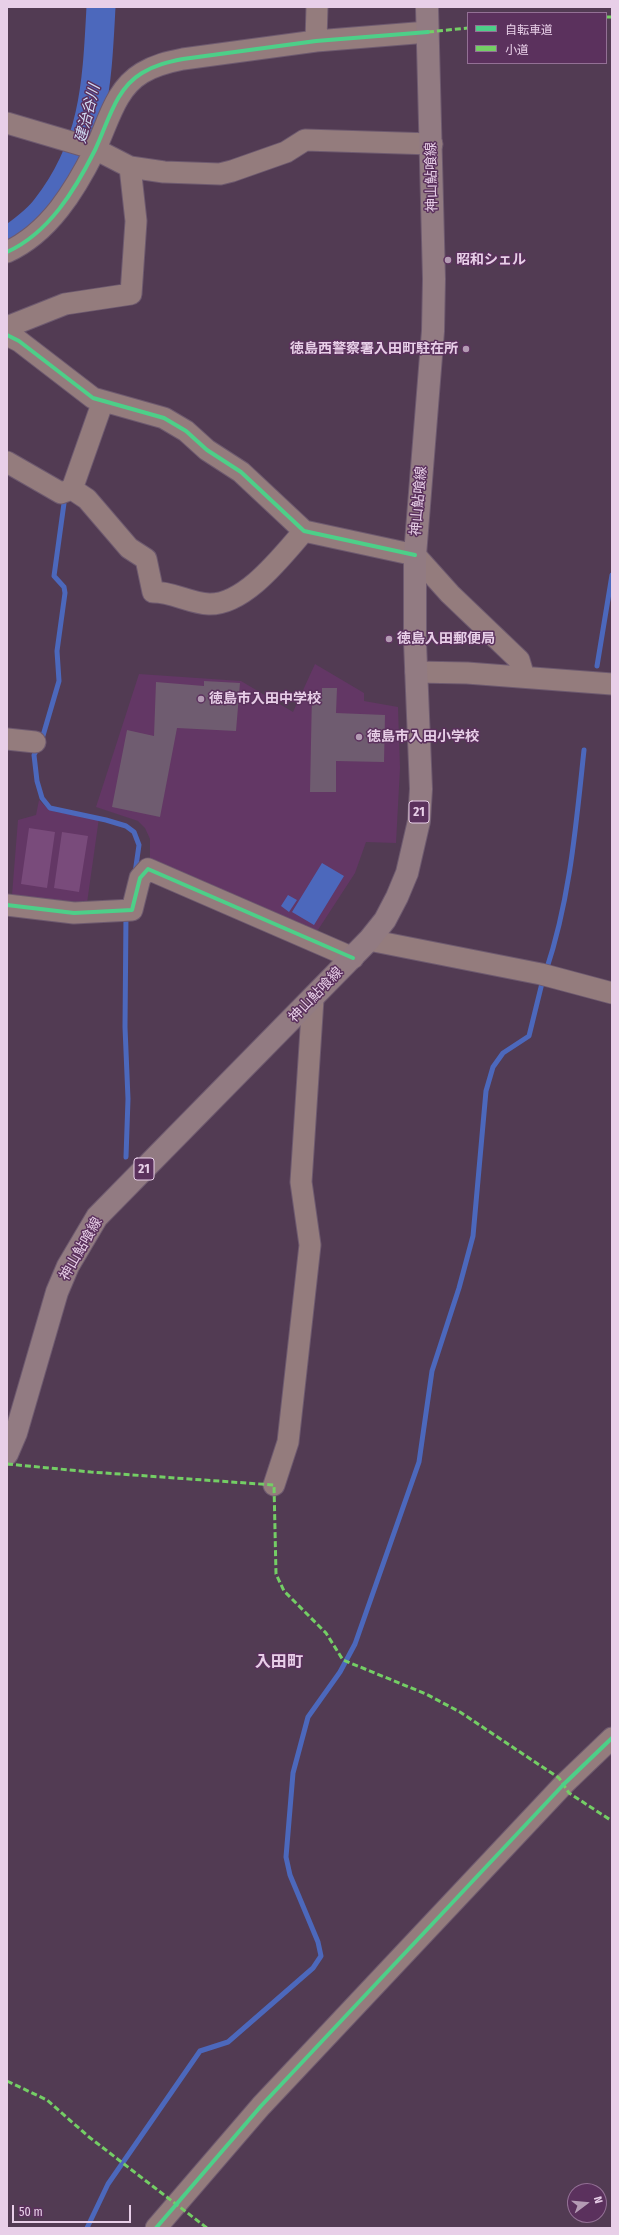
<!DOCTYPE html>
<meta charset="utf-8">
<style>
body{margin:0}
#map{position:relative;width:619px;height:2235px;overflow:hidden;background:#523b53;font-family:"Fira Sans Condensed","Noto Sans JP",sans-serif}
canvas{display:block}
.frame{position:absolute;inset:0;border:8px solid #e8cfe8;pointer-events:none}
.legend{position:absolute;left:467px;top:12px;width:140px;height:52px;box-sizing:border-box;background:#5b315d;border:1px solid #937095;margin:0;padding:5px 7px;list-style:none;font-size:12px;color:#e8cfe8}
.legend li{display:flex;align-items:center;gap:8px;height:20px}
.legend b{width:20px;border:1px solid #937095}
.north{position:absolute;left:567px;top:2183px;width:40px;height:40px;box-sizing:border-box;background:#5b315d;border:1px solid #937095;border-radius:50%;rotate:74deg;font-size:11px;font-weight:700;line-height:16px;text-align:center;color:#e8cfe8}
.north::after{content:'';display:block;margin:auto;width:14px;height:18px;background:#b49bb4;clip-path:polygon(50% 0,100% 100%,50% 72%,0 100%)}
.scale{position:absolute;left:12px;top:2205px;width:119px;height:18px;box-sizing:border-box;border:2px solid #e8cfe8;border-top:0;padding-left:5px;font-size:12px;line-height:14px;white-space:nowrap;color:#e8cfe8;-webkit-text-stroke:3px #5b315d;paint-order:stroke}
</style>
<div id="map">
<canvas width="619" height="2235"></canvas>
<div class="frame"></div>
<ul class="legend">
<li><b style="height:5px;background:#4dcf88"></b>自転車道</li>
<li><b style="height:5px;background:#74ce65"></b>小道</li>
</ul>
<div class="north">N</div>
<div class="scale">50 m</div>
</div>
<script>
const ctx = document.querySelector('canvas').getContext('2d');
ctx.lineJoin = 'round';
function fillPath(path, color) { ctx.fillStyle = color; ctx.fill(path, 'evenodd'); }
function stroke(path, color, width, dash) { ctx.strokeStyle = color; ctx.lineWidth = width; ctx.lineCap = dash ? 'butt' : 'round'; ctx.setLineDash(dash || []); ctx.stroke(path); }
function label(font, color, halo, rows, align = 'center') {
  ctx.font = font + ' "Fira Sans Condensed","Noto Sans JP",sans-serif'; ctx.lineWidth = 3; ctx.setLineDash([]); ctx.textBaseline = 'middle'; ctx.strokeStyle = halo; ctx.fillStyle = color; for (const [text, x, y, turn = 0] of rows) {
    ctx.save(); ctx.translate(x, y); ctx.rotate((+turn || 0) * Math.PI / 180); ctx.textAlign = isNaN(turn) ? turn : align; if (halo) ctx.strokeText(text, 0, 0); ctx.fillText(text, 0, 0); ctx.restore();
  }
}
const built = new Path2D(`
 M315 664 364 693V701L398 707 400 768 396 843 366 842 355 873 314 936 165 872 150 859V839L145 828 138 821 96 807 139 674 241 681 293 712Z
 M39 800 48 809 56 812 99 818 87 903 12 895 18 820 36 815Z`);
const green = new Path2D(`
 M29 828 55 832 47 888 21 884Z
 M62 832 88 836 79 892 54 888Z`);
const water = new Path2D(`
 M322 863 344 876 314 925 292 912Z
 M288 895 297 900 289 912 281 906Z`);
const stream = new Path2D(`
 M65 496 54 576 64 587 65 593 57 651 59 681 42 739 34 755 37 781 42 798 50 808 106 820 126 826 134 832 139 845 135 873
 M597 666 612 575
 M126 914 125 1027 128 1099 126 1157
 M546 971C570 899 576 825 584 750
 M87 2228 108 2184 200 2051 228 2042 313 1968 321 1956 318 1942 290 1875 286 1857 293 1773 308 1717 340 1672 355 1644 419 1462 432 1371 459 1288 473 1236 486 1091 493 1067 503 1053 529 1036 543 979`);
const river = new Path2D(`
 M7 242C20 232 36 222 46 208 95 146 97 82 101 7`);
const building = new Path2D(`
 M204 681 240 683 236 731 177 728 160 817 112 807 127 730 154 736 156 682 204 686Z
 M322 688H337L336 713 385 715 384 762 336 761V792H310L312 693 322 694Z`);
const minor = new Path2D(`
 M316 41 317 7
 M7 123 95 149 130 167 164 172 220 174 232 171 286 152 305 140 432 144
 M7 252C49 233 75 190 95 150 108 123 115 89 142 73 155 65 168 62 183 59L316 41 428 32
 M7 327 65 304 131 294 136 221 130 167
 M7 335 19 341 93 398 164 418 186 431 207 450 241 472 304 531 415 555 450 594 519 660 524 677
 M7 462 61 493 72 489 103 401
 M72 489 87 499 129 548 146 559 153 592C173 592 189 603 209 604 245 605 282 556 304 531
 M416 672 467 673 612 684
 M7 739 35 742
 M7 905 74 913 132 910 140 878 148 869 353 958
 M369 940 541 974 612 993
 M274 1485 288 1442 310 1245 301 1182 313 999
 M156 2228 261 2106 564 1784 612 1738`);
const major = new Path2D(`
 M7 1454 16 1433 57 1292 68 1266 97 1217 369 940 385 920 397 897 407 873 419 821 421 789 415 642V555L433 331 434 279 427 7`);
const quiet = new Path2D(`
 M606 17H612
 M428 32 468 28
 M7 1464 91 1472 274 1485 276 1574 284 1591 326 1633 343 1660 426 1694 460 1712 559 1778 569 1793 612 1821
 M7 2081 47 2100 89 2137 207 2228`);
const cycleway = new Path2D(`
 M7 252C49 233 75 190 95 150 108 123 115 89 142 73 155 65 168 62 183 59L316 41 428 32
 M7 335 19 341 93 398 164 418 186 431 207 450 241 472 304 531 415 555
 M7 905 74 913 132 910 140 878 148 869 353 958
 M156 2228 261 2106 564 1784 612 1738`);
const markers = [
 [448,260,4,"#b49bb4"],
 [466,349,4,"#b49bb4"],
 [389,639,4,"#b49bb4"],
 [201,699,4,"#b49bb4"],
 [359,737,4,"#b49bb4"]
];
const shields = [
 [419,812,20],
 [144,1169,20]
];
const shieldNames = [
 ["21",419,812],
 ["21",144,1169]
];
const streetNames = [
 ["神山鮎喰線",432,177,-91],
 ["神山鮎喰線",419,501,-85],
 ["神山鮎喰線",316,995,-46],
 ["神山鮎喰線",81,1249,-60]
];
const poiNames = [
 ["昭和シェル",456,260],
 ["徳島西警察署入田町駐在所",458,349,"right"],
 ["徳島入田郵便局",397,639],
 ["徳島市入田中学校",209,699],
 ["徳島市入田小学校",367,737]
];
const waterNames = [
 ["建治谷川",88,114,-76]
];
const quarterNames = [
 ["入田町",279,1663]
];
fillPath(built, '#633765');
fillPath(green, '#794b7b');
fillPath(water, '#4c68bc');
stroke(stream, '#4c68bc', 5);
stroke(river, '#4c68bc', 29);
fillPath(building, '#6f5c70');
stroke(minor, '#6e5a6f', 23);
stroke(major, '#6e5a6f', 24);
stroke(minor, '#947c7d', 21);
stroke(major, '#927b82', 22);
stroke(quiet, '#74ce65', 3, [6, 3]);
stroke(cycleway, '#4dcf88', 4);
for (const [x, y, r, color] of markers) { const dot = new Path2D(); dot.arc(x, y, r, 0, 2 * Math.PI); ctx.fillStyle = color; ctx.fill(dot); stroke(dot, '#5b315d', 1.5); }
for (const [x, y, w] of shields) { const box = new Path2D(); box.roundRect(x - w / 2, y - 11, w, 22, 3); ctx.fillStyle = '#5b315d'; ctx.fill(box); stroke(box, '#e8cfe8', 1); }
label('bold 13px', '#e8cfe8', null, shieldNames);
label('14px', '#e8cfe8', '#5b315d', streetNames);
label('bold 14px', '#e8cfe8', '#5b315d', poiNames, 'left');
label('italic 15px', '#d1dcf4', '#5b315d', waterNames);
label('bold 16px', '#e8cfe8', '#5b315d', quarterNames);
</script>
